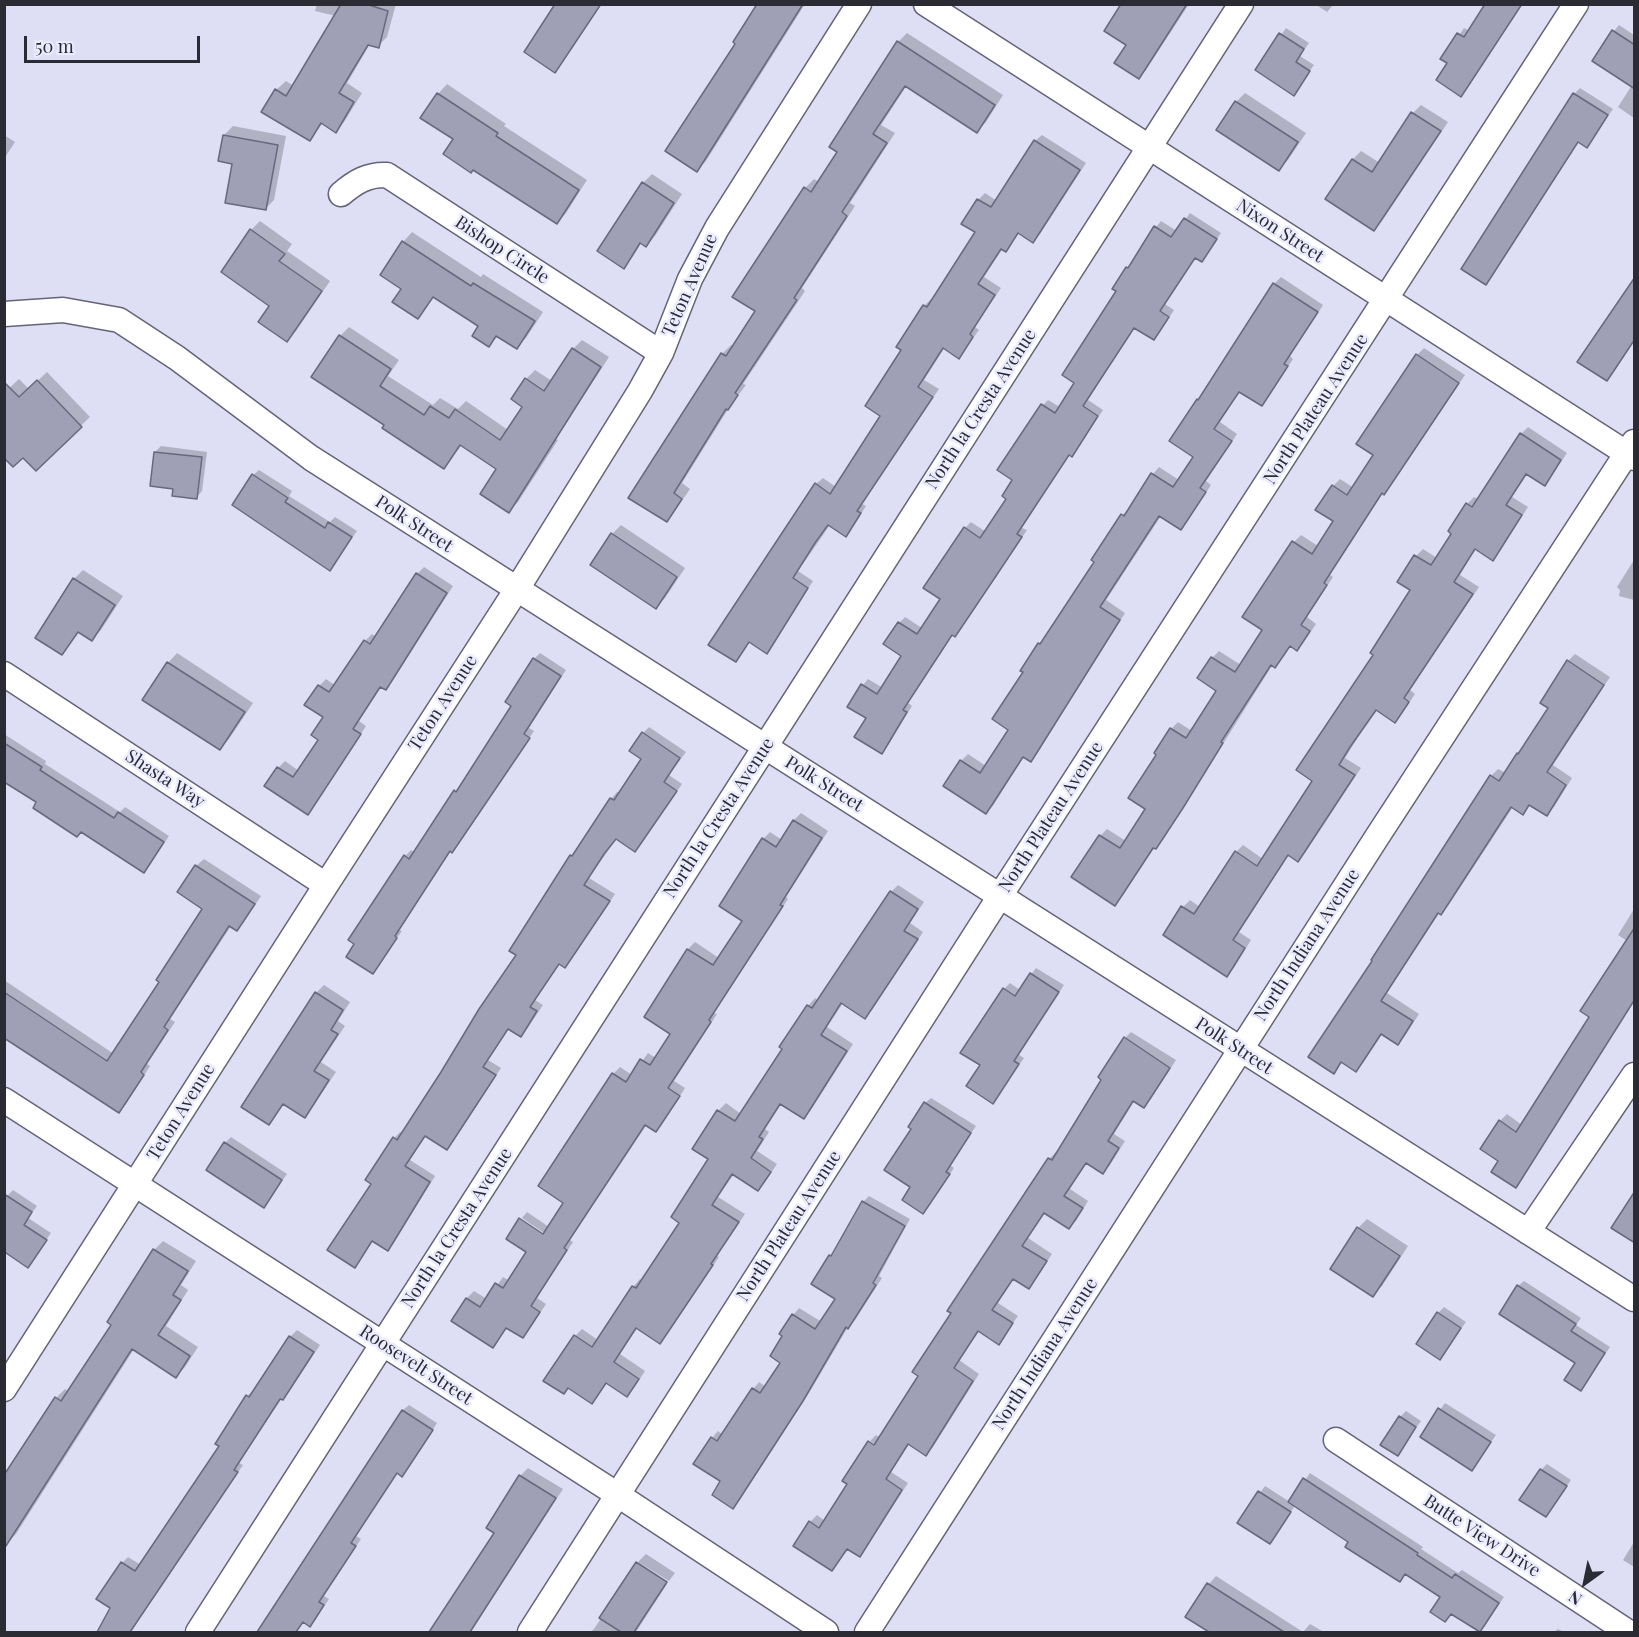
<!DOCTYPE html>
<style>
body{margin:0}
#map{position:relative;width:1639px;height:1637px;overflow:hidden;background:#dedef5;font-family:"Playfair Display",serif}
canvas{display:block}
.frame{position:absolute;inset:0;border:6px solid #2a2b33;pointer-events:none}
.north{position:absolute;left:1555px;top:1553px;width:60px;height:60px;-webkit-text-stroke:4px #ebecff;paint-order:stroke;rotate:213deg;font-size:16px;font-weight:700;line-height:24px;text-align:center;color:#2a2b33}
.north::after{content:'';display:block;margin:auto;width:21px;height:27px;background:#2a2b33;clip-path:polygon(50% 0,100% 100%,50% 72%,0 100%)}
.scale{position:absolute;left:24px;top:36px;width:176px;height:27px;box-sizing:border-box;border:3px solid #2a2b33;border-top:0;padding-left:8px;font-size:18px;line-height:21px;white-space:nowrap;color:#2a2b33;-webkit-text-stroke:4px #ebecff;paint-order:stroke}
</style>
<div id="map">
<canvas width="1639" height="1637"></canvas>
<div class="frame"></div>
<div class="north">N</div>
<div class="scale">50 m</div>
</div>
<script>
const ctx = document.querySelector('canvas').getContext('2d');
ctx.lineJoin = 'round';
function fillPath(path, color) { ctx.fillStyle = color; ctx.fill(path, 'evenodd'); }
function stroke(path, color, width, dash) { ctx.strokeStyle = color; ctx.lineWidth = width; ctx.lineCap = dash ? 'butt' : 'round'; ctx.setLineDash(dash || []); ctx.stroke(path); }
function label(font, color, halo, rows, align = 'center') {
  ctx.font = font + ' "Playfair Display",serif'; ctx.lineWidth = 5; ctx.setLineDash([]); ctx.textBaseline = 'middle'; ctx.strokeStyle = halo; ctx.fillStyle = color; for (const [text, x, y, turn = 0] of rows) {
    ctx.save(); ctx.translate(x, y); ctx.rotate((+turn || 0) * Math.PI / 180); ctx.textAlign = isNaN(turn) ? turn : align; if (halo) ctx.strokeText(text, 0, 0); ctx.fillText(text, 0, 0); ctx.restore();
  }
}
const shadow = new Path2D(`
 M317 4H396L387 37 378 46 370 44 347 83 362 93 344 122 335 131 323 123 310 139 264 111 276 90 286 81 294 86 336 16 315 11Z
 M759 4H805L706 161 697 170 737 43Z
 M1147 4H1189L1146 70 1139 77 1128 44Z
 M1315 4H1334L1327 12Z
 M1487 4H1522L1467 89 1461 95 1449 62 1443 58 1464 28 1470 31Z
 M1619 25 1634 35V60L1614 31Z
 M1286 28 1309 43 1300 56 1314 65 1293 94 1257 70Z
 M907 33 1003 95 986 122 977 131 907 85 881 125 895 133 850 203 855 206 802 288 805 291 743 384 746 385 730 406 682 483 690 489 675 511 666 520 631 497 722 354 731 345 734 346 757 311 805 188 814 179 819 182 839 151 831 146 898 42Z
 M1634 82V118L1618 107Z
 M447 84 506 124 504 126 587 180 566 213 557 223 455 138 423 117 438 94Z
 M1580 88 1613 109 1587 146 1579 141 1491 278 1486 284 1574 94Z
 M1245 93 1306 133 1288 160 1279 169 1236 102Z
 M1421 105 1448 122 1382 221 1374 229 1327 199 1353 159 1361 151 1380 163 1413 113Z
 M233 126 286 136 274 200 265 209 234 162 224 135Z
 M4 135 15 142 4 159Z
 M1042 135 1086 163 1040 234 1033 241 1019 233 1006 250 1003 248 984 277 1001 288 975 327 979 330 959 357 945 347 924 380 939 389 862 504 866 506 852 528 845 535 830 525 798 571 813 581 773 645 767 652 750 641 736 660 816 484 823 478 836 487 882 416 903 350 898 346 924 306 931 299 933 300 977 232 963 223 978 200 985 193 997 201 1035 141Z
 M652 174 682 194 655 236 646 245 642 242 632 258 623 267 643 183Z
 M1190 213 1221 233 1202 261 1196 257 1165 304 1174 310 1160 332 1154 338 1135 327 1088 400 1103 410 1077 449 1072 455 1070 454 1022 528 1027 530 961 629 955 635 953 634 908 703 912 706 887 747 881 752 868 718 863 685 868 679 883 688 904 656 899 623 905 617 922 628 942 598 965 528 971 522 986 532 1008 498 1043 405 1048 400 1060 407 1076 383 1118 291 1114 288 1156 227 1161 221 1177 231Z
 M260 221 292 244 287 251 330 281 296 331 287 340 271 305 251 230Z
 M412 232 481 277 483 274 543 312 526 338 516 347 498 336 489 345 480 325 435 296 418 317 403 288 382 275 403 242Z
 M1281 277 1323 305 1290 356 1293 359 1268 398 1261 405 1240 391 1220 422 1237 434 1206 481 1211 485 1187 522 1180 528 1161 516 1106 600 1125 613 1037 754 1030 760 1024 756 993 806 986 812 961 761 968 754 986 766 1010 729 1025 672 1039 644 1046 637 1096 561 1122 515 1130 509 1153 474 1159 467 1179 480 1195 456 1171 440 1203 394 1274 284Z
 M1634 278V341L1614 372 1607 379Z
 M349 327 399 360 388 376 433 405 440 398 458 409 466 401 508 430 524 406 526 379 535 370 552 381 573 349 582 340 609 357 556 439 558 440 518 502 509 511 499 469 462 445 444 467 386 424 340 336Z
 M1424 348 1465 375 1391 486 1383 493 1330 575 1333 577 1307 617 1316 624 1304 642 1297 649 1291 645 1282 659 1275 666 1273 664 1163 840 1155 847 1122 897 1115 904 1073 877 1100 836 1107 829 1126 841 1147 809 1158 754 1156 753 1171 729 1178 722 1192 731 1218 691 1212 658 1219 651 1241 665 1264 630 1294 542 1301 535 1318 546 1335 521 1333 486 1340 479 1354 488 1375 455 1417 355Z
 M47 372 90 417 36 469 23 456 4 393 19 379 29 389Z
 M1528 427 1567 453 1551 477 1544 484 1528 473 1512 497 1528 507 1499 552 1492 559 1476 548 1460 575 1479 587 1410 690 1415 694 1402 714 1395 721 1378 709 1357 739 1345 758 1361 768 1305 853 1298 860 1289 854 1239 932 1251 940 1234 968 1227 975 1183 907 1190 900 1200 907 1236 852 1243 845 1263 859 1314 780 1375 654 1412 590 1399 581 1416 556 1423 549 1437 558 1453 533 1450 531 1467 504 1474 497 1478 499 1521 434Z
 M161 446 207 452 202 491 197 497 174 488 155 452Z
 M259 470 292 491 289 496 330 522 335 517 357 531 330 569 253 475Z
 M621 525 685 568 665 598 656 607 612 534Z
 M1634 560V600L1619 596 1620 590 1617 587Z
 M424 567 453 586 392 682 386 688 382 686 359 721 366 726 314 806 307 813 278 768 285 761 299 771 320 739 325 717 319 686 326 679 336 686 365 641 372 634 376 637 417 574Z
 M83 570 123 596 101 630 92 639 80 631 62 653 74 579Z
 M177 653 253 703 229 739 220 748 144 699 168 663Z
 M540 653 566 670 529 728 534 731 458 845 451 850 399 930 402 931 373 972 405 856 411 850 415 853 513 706 534 659Z
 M1575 654 1610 677 1553 765 1572 778 1554 807 1546 814 1531 804 1523 813 1513 807 1448 906 1440 912 1387 993 1419 1014 1405 1036 1398 1043 1383 1033 1363 1063 1356 1070 1343 1062 1333 1072 1374 961 1491 776 1498 769 1506 773 1550 708 1568 661Z
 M649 727 686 752 669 775 682 784 641 844 635 850 617 838 589 878 615 894 571 960 565 966 560 963 535 1000 543 1005 527 1029 520 1035 509 1028 488 1060 501 1068 453 1142 446 1148 426 1135 410 1160 435 1176 394 1243 387 1249 373 1240 354 1266 373 1183 394 1138 400 1132 403 1134 518 954 611 799 617 792 620 794 643 759V733Z
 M4 734 46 761 45 764 120 812 125 807 169 836 150 865 144 871 4 780Z
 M801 813 828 831 786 897 788 899 714 1013 717 1014 674 1081 685 1088 663 1123 656 1130 647 1124 570 1240 573 1242 537 1298 546 1304 530 1329 522 1336 507 1327 493 1346 453 1321 467 1298 474 1291 487 1299 503 1277 510 1281 548 1239 550 1237 522 1218 527 1212 549 1227 565 1202 613 1074 620 1067 632 1075 648 1053 656 1058 672 1034 646 1017 688 949 695 942 719 958 744 920 763 839 770 832 782 840 794 820Z
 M204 859 261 896 244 922 237 929 231 926 170 1019 175 1022 147 1064 150 1066 126 1104 118 1111 4 1038V980L114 1054 161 982 205 908 196 866Z
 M898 885 924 902 910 923 923 932 872 1010 865 1017 843 1003 827 1027 853 1044 811 1110 804 1118 782 1103 765 1129 769 1132 757 1151 777 1164 765 1182 758 1189 734 1174 718 1197 745 1214 717 1256 719 1257 667 1335 660 1342 638 1327 620 1354 645 1371 634 1388 627 1395 608 1382 592 1402 569 1387 545 1380 575 1336 582 1329 598 1340 633 1287 640 1279 642 1281 681 1223 711 1159 694 1148 718 1111 726 1103 741 1114 784 1048 782 1047 808 1006 815 998 819 1001 891 892Z
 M1634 909V1000L1522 1179 1515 1186 1500 1161V1121L1507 1114 1522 1125 1591 1017 1627 941 1618 935Z
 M1036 968 1064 985 1019 1055 1024 1058 993 1102 982 1065 1004 989 1010 983 1020 990Z
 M324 985 350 1002 338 1021 345 1026 321 1062 336 1072 312 1108 305 1116 285 1103 269 1123 316 993Z
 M1131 1032 1176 1060 1151 1099 1144 1106 1135 1100 1114 1134 1125 1141 1110 1165 1103 1172 1087 1162 1070 1189 1088 1201 1076 1221 1069 1227 1045 1212 1028 1238 1052 1254 1035 1280 1028 1287 1014 1278 998 1303 1018 1316 998 1343 980 1330 959 1360 979 1374 933 1447 926 1454 910 1443 891 1472 908 1483 866 1548 859 1555 849 1548 832 1569 810 1522 817 1515 825 1521 880 1450 881 1448 870 1441 876 1435 880 1438 920 1376 1049 1159 1056 1152 1058 1154 1103 1079 1125 1038Z
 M931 1098 976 1126 950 1165 954 1168 923 1212 912 1186 913 1128 925 1103Z
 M231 1137 287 1174 264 1206 225 1143Z
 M13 1190 37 1206 28 1218 51 1233 28 1266 7 1196Z
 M869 1196 910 1219 879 1276 882 1278 855 1320 848 1327 809 1393 740 1500 733 1507 722 1481 712 1438 718 1431 723 1435 753 1389 759 1382 766 1387 782 1362 784 1336 793 1315 799 1308 822 1322 837 1299 831 1256 836 1251 863 1202Z
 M1367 1219 1408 1246 1382 1286 1373 1295 1358 1228Z
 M163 1241 196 1261 181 1285 188 1290 166 1326 198 1347 185 1367 176 1376 134 1349 16 1534 7 1543 56 1398 65 1389 69 1392 113 1324 154 1250Z
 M1524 1281 1581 1318 1576 1325 1610 1347 1581 1389 1577 1363 1518 1286Z
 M1444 1307 1466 1322 1440 1358 1438 1313Z
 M297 1330 320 1345 289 1392 282 1398 239 1463 243 1465 131 1632H98L112 1608 122 1563 128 1557 141 1565 221 1446 247 1396 254 1390 255 1391 290 1337Z
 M1445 1403 1496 1435 1472 1469 1422 1436Z
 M409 1405 437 1423 408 1469 402 1475 398 1472 356 1536 361 1539 324 1596 329 1599 316 1619 310 1625 304 1621 296 1632H259L403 1410Z
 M1406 1411 1421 1421 1397 1454 1400 1417Z
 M1547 1464 1571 1480 1546 1515 1541 1470Z
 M528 1468 563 1489 471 1632H431L496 1532 488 1527 520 1476Z
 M1310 1473 1423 1547 1421 1549 1458 1573 1462 1570 1504 1597 1485 1626 1480 1631 1452 1613 1445 1620 1442 1596 1406 1573 1399 1580 1351 1541 1295 1506 1270 1542 1239 1522 1265 1486 1290 1502Z
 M1634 1542V1567L1623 1560Z
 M646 1554 675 1573 669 1581 638 1562Z
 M637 1563 667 1584 636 1632H590L594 1629Z
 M1216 1576 1303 1632 1310 1624 1324 1632H1212L1187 1616 1209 1584Z
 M1558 1629 1564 1632H1554Z`);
const building = new Path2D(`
 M341 4H366L388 11 379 48 368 45 339 93 354 102 336 133 321 123 310 141 261 112 275 89 286 96Z
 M555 4H601L555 73 524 52Z
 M757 4H803L697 172 665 151 735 44 733 42Z
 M1121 4H1187L1139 79 1114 63 1126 45 1104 31Z
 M1485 4H1522L1461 97 1436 80 1447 63 1440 59 1457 33 1464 37Z
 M1612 30 1635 45V89L1592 61Z
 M1279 33 1304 49 1296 62 1310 71 1294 96 1255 70Z
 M897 41 995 105 977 133 905 86 873 134 887 143 842 212 847 216 794 298 797 300 735 393 738 395 728 410 726 409 674 493 682 499 667 522 628 498 721 353 726 356 755 311 732 297 804 187 811 192 837 152 829 147Z
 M437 93 498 133 496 136 579 190 557 224 473 170 471 173 443 154 453 139 420 118Z
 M1573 93 1608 115 1587 148 1578 142 1486 285 1461 269Z
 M1235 101 1298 142 1279 171 1216 130Z
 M1411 112 1441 131 1374 231 1325 199 1352 159 1372 172Z
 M223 135 278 145 266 210 225 203 232 164 218 161Z
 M1034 140 1080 170 1033 243 1018 233 1006 252 1001 249 978 284 995 295 970 334 973 337 959 359 943 348 918 387 933 397 857 511 861 513 846 537 828 525 815 543 793 578 808 588 767 654 749 642 736 662 708 645 815 483 830 494 880 416 865 406 901 350 896 347 923 305 927 307 975 232 961 224 977 199 991 207Z
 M642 182 674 203 646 247 640 243 624 269 597 251Z
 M1184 218 1217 239 1202 262 1195 258 1160 311 1169 317 1154 340 1134 328 1083 406 1098 416 1072 457 1069 455 1017 534 1022 537 996 576 955 637 952 635 903 710 907 712 882 754 854 737 866 718 847 707 861 684 877 694 901 656 883 644 898 622 917 634 940 599 923 588 964 527 980 538 1006 499 1002 496 1012 480 997 470 1041 404 1055 413 1074 383 1062 375 1116 291 1112 289 1126 267 1128 268 1154 226 1171 237Z
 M250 229 285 254 279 261 322 291 287 342 258 322 269 306 221 272Z
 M402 241 471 286 473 283 535 321 517 349 496 336 489 347 472 336 478 326 433 297 418 319 392 302 401 289 380 275Z
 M1635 277V339L1607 381 1577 362Z
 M1273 283 1318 312 1284 364 1288 366 1262 406 1239 392 1214 429 1232 441 1200 488 1206 492 1181 530 1159 516 1100 607 1120 620 1031 762 1023 757 986 814 943 786 960 760 980 773 1008 730 992 719 1023 672 1020 671 1038 643 1040 644 1094 562 1091 560 1121 514 1124 516 1151 473 1173 487 1193 457 1169 441 1197 399 1198 400Z
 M339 335 391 369 380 386 424 415 430 406 449 418 455 409 500 440 522 407 511 399 525 378 544 391 572 348 601 367 509 513 480 494 496 469 460 445 444 469 382 428 384 425 311 377Z
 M1416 354 1459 383 1384 495 1382 493 1324 583 1327 585 1301 625 1310 631 1297 651 1290 646 1275 668 1271 665 1221 742 1223 743 1183 808 1156 849 1153 848 1115 906 1071 877 1099 835 1120 848 1145 809 1128 798 1156 755 1154 753 1170 728 1186 738 1216 691 1197 678 1211 657 1235 672 1262 630 1242 617 1292 541 1312 554 1333 521 1315 510 1332 485 1347 495 1373 455 1356 444Z
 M37 380 82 427 36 471 23 458 13 467 4 458V382L19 397Z
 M1520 433 1561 460 1545 486 1526 474 1506 505 1522 515 1493 561 1475 549 1454 582 1473 594 1404 698 1409 702 1395 723 1376 710 1350 747 1339 765 1355 775 1298 862 1288 855 1233 940 1245 948 1227 977 1163 935 1181 906 1194 914 1235 851 1257 866 1312 781 1296 770 1373 655 1370 653 1410 590 1397 582 1414 555 1431 565 1451 534 1448 531 1466 503 1472 507Z
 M154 452 202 457 197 499 172 496 173 489 150 486Z
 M252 474 288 498 285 502 325 528 328 522 352 537 330 571 232 505Z
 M611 533 677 577 656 609 590 565Z
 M416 573 447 593 386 690 380 687 353 729 361 734 308 815 264 786 277 767 293 777 318 740 311 735 323 717 304 705 318 685 329 692 364 640 370 644Z
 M73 578 115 605 92 641 78 632 62 655 35 638Z
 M533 658 561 676 524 734 530 738 452 853 450 851 395 936 397 938 373 974 346 957 354 944 348 940 404 855 409 859 454 790 456 792 511 706 505 702Z
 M1567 660 1604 685 1547 772 1566 785 1547 816 1529 805 1523 815 1511 807 1441 915 1438 913 1381 1001 1413 1021 1398 1045 1381 1034 1356 1072 1341 1062 1334 1074 1308 1057 1372 961 1371 960 1490 775 1499 781 1517 753 1518 754 1548 708 1540 703Z
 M167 662 245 712 220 750 142 700Z
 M642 732 680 758 664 782 677 791 635 852 616 839 604 854 584 885 610 901 565 968 559 964 530 1007 537 1011 521 1037 508 1029 483 1067 496 1075 447 1150 425 1136 405 1166 430 1182 388 1251 372 1241 355 1268 327 1250 371 1184 365 1180 393 1137 397 1140 441 1072 479 1009 516 955 509 951 570 855 572 856 610 798 614 800 641 759 629 751Z
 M4 743 42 767 40 770 114 818 118 812 164 842 144 873 81 832 77 837 33 808 36 802 4 782Z
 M793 820 822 838 780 905 783 906 709 1020 711 1022 668 1088 680 1096 656 1132 645 1125 564 1248 567 1250 531 1306 540 1312 523 1338 506 1328 493 1348 451 1321 466 1298 480 1307 495 1283 503 1288 526 1252 506 1239 519 1218 543 1234 563 1203 538 1186 612 1073 626 1082 640 1059 650 1065 670 1034 644 1017 687 949 713 965 742 921 719 906 762 838 776 847Z
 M195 865 255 904 237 931 229 926 164 1027 168 1030 141 1072 144 1075 119 1113 4 1038V992L107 1061 159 982 156 980 202 909 177 892Z
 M890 891 918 909 904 931 918 939 865 1019 841 1003 821 1035 847 1051 804 1119 780 1104 759 1137 763 1139 751 1158 771 1172 758 1191 732 1174 712 1205 739 1222 711 1264 713 1265 660 1344 636 1328 614 1362 639 1379 627 1397 606 1383 592 1404 568 1388 564 1394 543 1381 574 1335 592 1347 632 1286 636 1288 679 1223 671 1217 708 1159 692 1149 717 1110 735 1121 782 1049 779 1047 807 1005 812 1008Z
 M1635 927V999L1516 1188 1491 1172 1498 1161 1480 1149 1499 1120 1516 1132 1589 1017 1580 1011Z
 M1030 973 1059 992 1014 1061 1019 1064 993 1104 966 1086 980 1065 960 1053 1003 988 1015 996Z
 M315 992 343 1010 331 1030 338 1034 314 1071 329 1080 305 1118 283 1104 269 1125 241 1107Z
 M1124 1037 1170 1068 1144 1108 1133 1101 1108 1141 1119 1148 1103 1174 1086 1163 1064 1196 1083 1208 1069 1229 1044 1213 1022 1246 1047 1261 1029 1289 1013 1279 992 1310 1013 1323 999 1345 978 1331 954 1368 973 1381 926 1456 908 1444 886 1479 902 1490 860 1557 847 1549 832 1571 793 1546 809 1521 819 1528 847 1484 842 1481 868 1441 874 1445 918 1376 912 1372 951 1313 947 1311 1048 1158 1052 1160 1101 1080 1098 1077Z
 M924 1102 971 1133 946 1172 950 1174 923 1214 902 1200 910 1187 884 1170 911 1129 908 1127Z
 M224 1142 282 1180 264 1208 206 1170Z
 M1635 1191V1243L1611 1228Z
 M4 1194 32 1212 24 1225 47 1240 28 1268 6 1253 4 1254Z
 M862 1201 905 1226 873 1283 876 1285 848 1329 846 1327 803 1401 733 1509 712 1495 720 1481 693 1464 711 1437 717 1441 752 1388 760 1393 780 1363 770 1356 782 1336 779 1334 792 1314 815 1329 835 1299 811 1284 829 1255 831 1256Z
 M1357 1227 1400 1256 1373 1297 1330 1269Z
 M153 1249 188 1271 173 1295 181 1300 158 1335 190 1356 176 1378 132 1349 4 1549V1475L55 1397 61 1401 111 1325 107 1322Z
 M1517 1285 1576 1324 1571 1331 1605 1353 1581 1391 1564 1380 1575 1363 1499 1314Z
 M1437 1312 1461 1328 1440 1360 1416 1344Z
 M289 1336 314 1352 283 1400 280 1399 234 1470 238 1472 130 1632H97L110 1608 96 1599 121 1562 135 1571 219 1446 215 1444 246 1395 249 1397Z
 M1438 1408 1491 1442 1472 1471 1420 1437Z
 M402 1410 433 1430 402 1477 397 1473 351 1543 356 1546 319 1602 324 1605 310 1627 303 1622 296 1632H257Z
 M1399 1416 1416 1427 1398 1456 1380 1445Z
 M1540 1469 1567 1486 1546 1517 1519 1500Z
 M519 1475 556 1498 470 1632H429L494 1533 486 1528Z
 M1303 1478 1418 1553 1417 1555 1452 1578 1455 1574 1499 1603 1480 1632 1451 1614 1445 1622 1430 1612 1440 1597 1405 1574 1400 1582 1345 1547 1348 1542 1288 1502Z
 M1258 1491 1291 1512 1270 1544 1237 1523Z
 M636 1562 667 1582 634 1632H621L599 1618Z
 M1207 1583 1284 1632H1209L1185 1617Z`);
const minor = new Path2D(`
 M926 4 1634 458
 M341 194C355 182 368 174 387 175L661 353
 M4 314 63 310 119 320 177 358 311 458 1634 1299
 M4 674 326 885
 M4 1100 618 1495 826 1632
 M1528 1232 1634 1075
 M4 1389 326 885 517 589 640 391 661 353 690 279 717 228 859 4
 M1336 1440 1628 1632
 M198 1632 1241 4
 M530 1632 1000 896 1576 4
 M867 1632 1377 837 1634 442`);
const streetNames = [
 ["Nixon Street",1280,231,33],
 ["Bishop Circle",502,250,33],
 ["Teton Avenue",690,285,-66],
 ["North la Cresta Avenue",981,409,-57],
 ["North Plateau Avenue",1316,409,-57],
 ["Polk Street",414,524,33],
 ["Teton Avenue",443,703,-57],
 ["Shasta Way",165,779,33],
 ["Polk Street",824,784,32],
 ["North Plateau Avenue",1051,817,-57],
 ["North la Cresta Avenue",719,818,-57],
 ["North Indiana Avenue",1307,945,-57],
 ["Polk Street",1234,1046,33],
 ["Teton Avenue",181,1112,-58],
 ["North Plateau Avenue",789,1226,-57],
 ["North la Cresta Avenue",457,1228,-57],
 ["North Indiana Avenue",1045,1354,-57],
 ["Roosevelt Street",416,1365,33],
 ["Butte View Drive",1482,1536,33]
];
fillPath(shadow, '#0003');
fillPath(building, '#9f9fb5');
stroke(building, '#69697e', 1.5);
stroke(minor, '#646478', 27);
stroke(minor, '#fff', 24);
label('18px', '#2a2b33', '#ebecff', streetNames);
</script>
